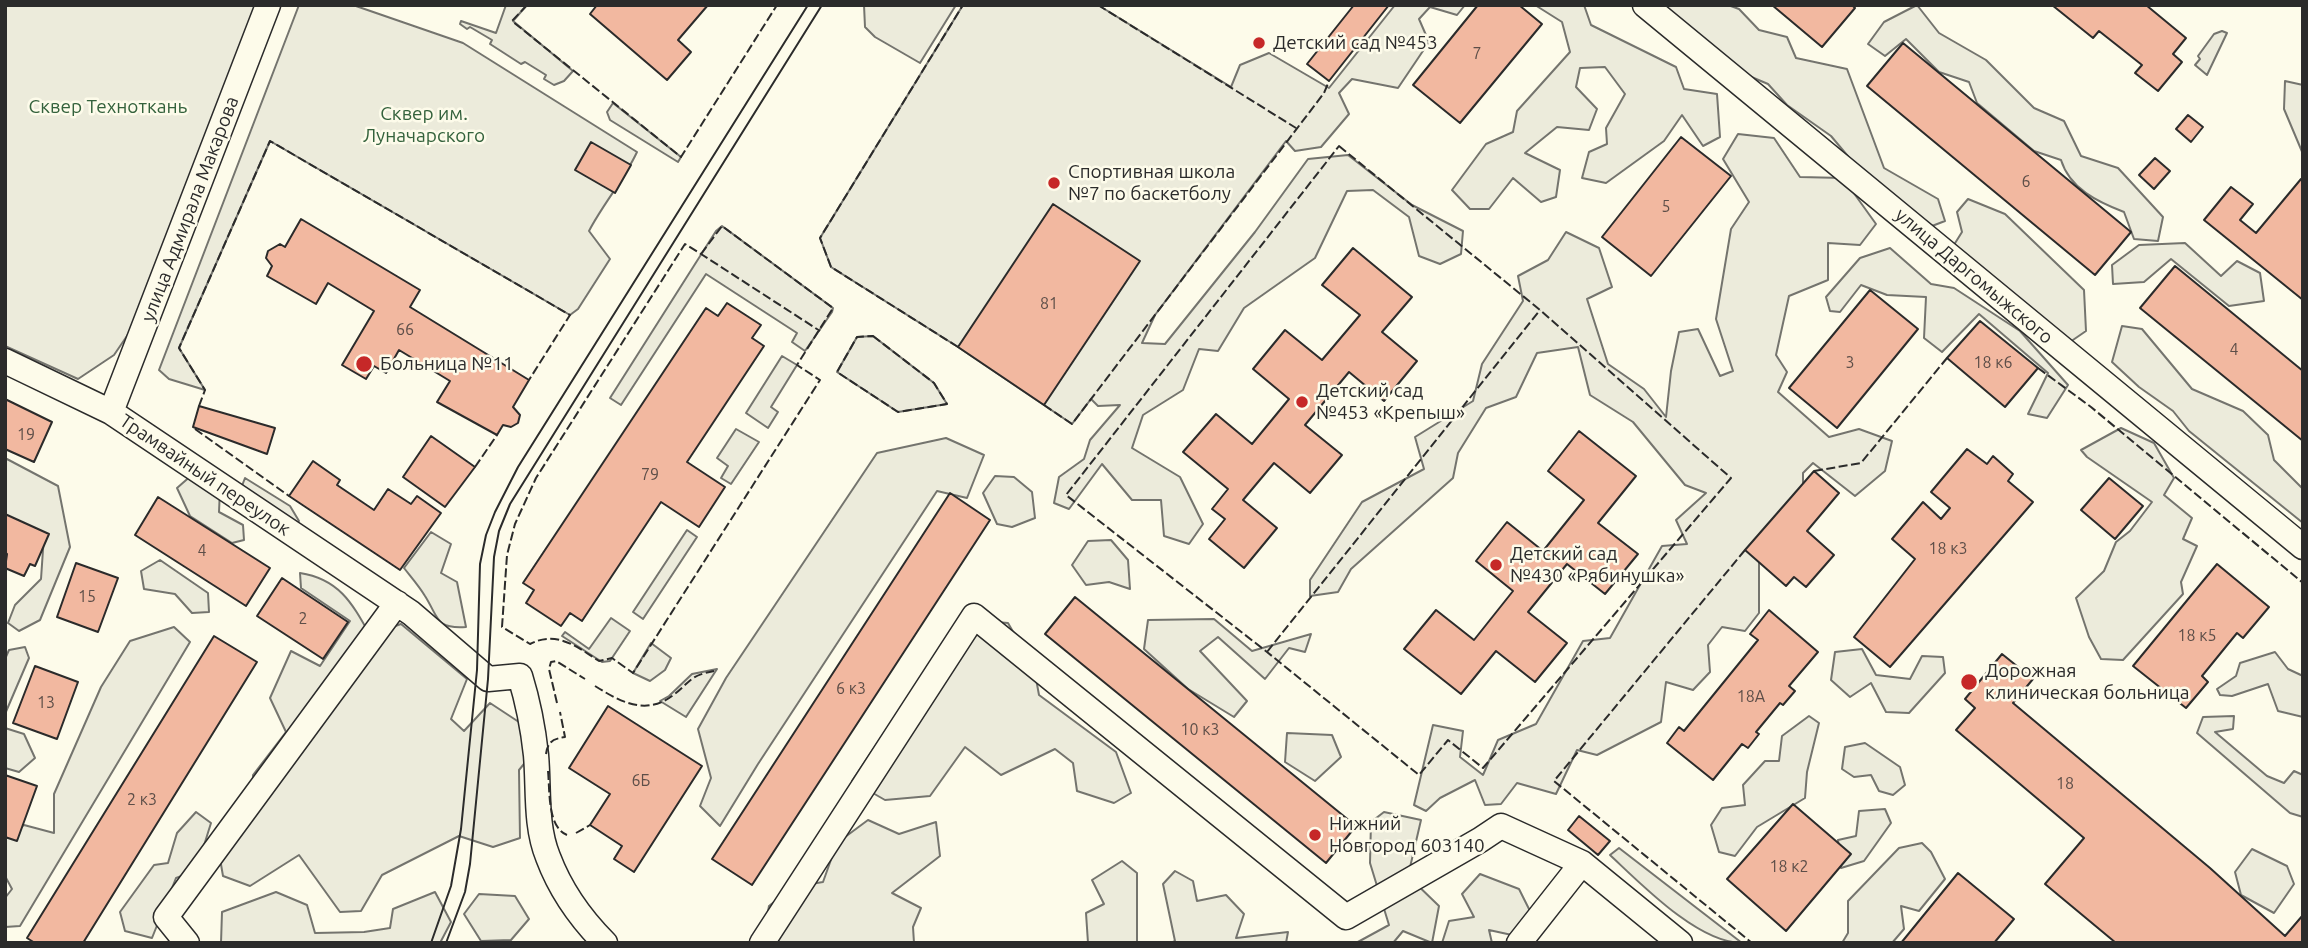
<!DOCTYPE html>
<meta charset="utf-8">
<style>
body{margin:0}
#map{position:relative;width:2308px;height:948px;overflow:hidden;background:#fdfbea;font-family:Ubuntu,sans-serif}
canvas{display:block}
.frame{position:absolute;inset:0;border:7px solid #2b2b2b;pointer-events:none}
</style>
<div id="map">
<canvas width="2308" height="948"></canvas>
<div class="frame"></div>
</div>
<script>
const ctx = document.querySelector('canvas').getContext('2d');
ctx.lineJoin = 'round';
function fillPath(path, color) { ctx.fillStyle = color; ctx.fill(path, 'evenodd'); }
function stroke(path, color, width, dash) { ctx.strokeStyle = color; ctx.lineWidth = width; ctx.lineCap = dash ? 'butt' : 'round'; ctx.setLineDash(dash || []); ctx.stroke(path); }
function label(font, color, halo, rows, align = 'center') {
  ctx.font = font + ' Ubuntu,sans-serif'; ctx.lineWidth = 5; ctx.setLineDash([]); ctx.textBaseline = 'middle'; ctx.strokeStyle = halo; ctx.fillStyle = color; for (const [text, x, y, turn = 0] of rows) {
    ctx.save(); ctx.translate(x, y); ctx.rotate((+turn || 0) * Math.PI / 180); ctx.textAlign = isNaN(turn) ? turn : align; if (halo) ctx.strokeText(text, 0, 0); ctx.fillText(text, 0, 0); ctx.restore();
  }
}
const green = new Path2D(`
 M5 5H256L129 333 114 355 78 379 5 346Z
 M299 5H353L463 43 637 152C624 180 603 204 589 231L610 259 578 309 570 315 270 141 179 348 205 390 169 379 159 370Z
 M506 5H527L513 21 573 71 564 81 554 85 544 79 546 75 525 62 521 64 490 44 492 40 470 27 467 29 460 24 461 21 496 33Z
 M864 5H956L920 63 875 37 865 27Z
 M963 5H1098L1231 87 1240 65 1269 53 1329 88 1395 5H1465L1457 15 1430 7 1419 19 1429 42 1398 88 1352 79 1339 93 1349 114 1321 147 1295 151 1286 141 1155 315 1142 343 1165 344 1255 232 1308 159 1348 155 1412 205 1463 231 1461 254 1440 264 1419 256 1409 217 1373 190 1347 191 1315 258 1244 308 1218 351 1199 349 1183 390 1143 415 1132 448 1180 477 1203 524 1189 544 1164 536 1161 500H1132L1102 464 1069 509 1054 503 1059 477 1084 459 1090 440 1120 405 1098 406 1091 399 1072 424 958 347 831 267 820 238Z
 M1535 5H1584L1591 25 1676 67 1684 89 1717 94 1720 137 1703 146 1682 115 1664 141 1606 183 1582 178 1589 152 1607 144 1606 128 1625 94 1605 67 1580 68 1576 87 1597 109 1589 130 1557 127 1525 153 1560 170 1556 197 1541 202 1513 178 1489 209H1470L1452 190 1486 144 1513 132 1517 111 1570 52 1562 22Z
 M1660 5H1728L1739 9 1759 30 1787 37 1796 58 1847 69 1884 168 1938 199 1945 221 1932 226 1857 167 1831 136 1787 105 1768 84 1735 70Z
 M1917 5 1939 33 1986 60 2034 108 2064 121 2081 156 2118 168 2163 217 2158 241 2134 239 2124 212C2098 202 2070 189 2061 160L2034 151 1977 103 1969 82 1939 72 1906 39 1885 56 1868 44 1884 22Z
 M2222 31 2227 33 2207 75 2195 65 2200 59 2198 56 2214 34Z
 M2285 81 2303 85V154L2284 109Z
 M613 103 681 157 678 162 610 120 607 112Z
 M1738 134 1774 138 1800 177 1843 178 1876 224 1860 245 1828 243V280L1789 296 1776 355 1787 372 1778 392 1829 437 1859 429 1892 441 1885 471 1855 496 1813 463 1803 473V505L1759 552V613L1745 631 1722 627 1708 645 1710 672 1693 690 1666 682 1661 722 1597 755 1577 750 1556 794 1517 783 1501 804 1485 805 1475 780 1440 798 1426 811 1414 805 1433 725 1463 731 1460 757 1483 775 1498 740 1536 724 1583 641 1610 638 1662 546 1687 544 1676 520 1706 493 1685 485 1633 422 1590 395 1578 347 1537 353 1516 397 1486 408 1458 453 1453 478 1351 569 1338 592 1310 596V580L1362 502 1424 469 1415 437 1473 401 1482 364 1523 301 1518 276 1548 260 1566 232 1599 248 1612 287 1587 299 1608 364 1644 389 1666 417 1671 371 1679 332 1698 329 1720 376 1733 371 1716 319 1731 229 1749 202 1723 159Z
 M1968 199 2005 214 2084 290 2086 331 2070 342 1952 248 1962 232 1957 212Z
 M722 226 833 308 832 312 805 351 792 342 797 333 706 274 621 405 610 398 716 231Z
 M2185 243 2221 276 2237 261 2260 273 2264 301 2229 306 2171 259 2144 282 2113 284 2112 265 2139 245Z
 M1890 248 1931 284 1954 288 2020 331 2068 385 2047 418 2028 414 2048 373 1979 314 1942 352 1924 338 1926 297 1887 295 1861 285 1840 312 1830 311 1826 297 1860 258Z
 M2122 326 2142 329 2192 389 2243 411 2268 435 2274 460 2303 489V523L2189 431 2173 411 2139 387 2112 362Z
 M873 336 934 383 947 404 898 412 837 372 857 337Z
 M782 356 797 365 771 407 778 412 768 428 746 413Z
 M2121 428 2154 443 2174 478 2164 495 2192 518 2183 539 2197 546 2181 582 2183 594 2123 660 2101 659 2089 637 2076 598 2104 571 2116 542 2130 531 2152 502 2087 457 2081 450Z
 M736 429 759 442 731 484 721 478 728 466 717 458Z
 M946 438 984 455 967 498 937 491 758 764 720 826 700 806 711 778 698 729 726 678 877 453Z
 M5 458 58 486 70 547 40 620 19 631 8 623 15 605 41 579 44 535 5 555Z
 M201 467 240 491 245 478 290 506 299 521 288 528 220 489 219 512 243 525 244 540 232 543 190 516 177 488Z
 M995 476 1014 477 1032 492 1035 518 1012 527 997 524 983 493Z
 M687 530 697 537 643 619 633 612Z
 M431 532 451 544 441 573 457 582 466 627C435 629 439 618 425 596 419 586 411 577 404 568Z
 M1111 540 1128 560 1130 589 1109 582 1086 585 1072 565 1088 541Z
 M160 560 208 593 209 612 192 613 175 594 144 589 141 571Z
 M300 573C339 579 352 603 370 635L401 624 467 679 451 719 464 731 490 703 528 728 538 747 519 770 520 838 493 847 459 836 382 875 361 911 340 912 299 855 250 886 223 876 218 847 254 814 253 775 286 732 270 698 291 651 320 666 350 621 301 588Z
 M611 618 630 631 610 661 602 662 562 636 565 632 589 649Z
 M960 619 1008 623 1034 668 1039 695 1116 752 1131 793 1114 803 1077 791 1073 763 1055 749 1001 775 965 747 930 796 885 800 852 781Z
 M1214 619 1252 651 1311 634 1305 652 1289 648 1265 679 1218 637 1200 651 1247 701 1234 717 1188 689 1144 649 1148 620Z
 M174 627 190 642 20 926 5 927V898L12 889 5 876V839L24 825 54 833V794L101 687 130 641Z
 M651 643 671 658 665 670 650 681 633 673Z
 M25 647 29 658 5 714V659L9 650Z
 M1862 649 1876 675 1910 679 1922 656 1943 657 1945 673 1909 713 1886 712 1871 683 1850 697 1831 680 1835 652Z
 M2275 652 2288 669 2303 676V717L2278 711 2268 684 2232 696 2220 695 2217 689 2236 676 2240 663Z
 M717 669 686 717 660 701 669 696 692 674Z
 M1809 716 1819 723 1807 772 1805 798 1757 827 1735 856 1719 852 1711 825 1722 808 1745 805 1743 785 1765 761H1779L1782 736Z
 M2234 716 2233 729 2215 732 2267 776 2284 783 2294 771 2303 775V817L2290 813 2197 733 2203 717Z
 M5 728 24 734 35 758 19 772 5 768Z
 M1287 733 1332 735 1341 757 1315 781 1285 762Z
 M1865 743 1900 767 1905 785 1893 795 1879 791 1871 775 1854 777 1842 769 1845 747Z
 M1885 809 1891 823 1864 861 1841 868 1838 840 1856 836 1859 811Z
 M196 812 211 823 196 871 176 878 152 938 125 931 120 912 154 865 168 863 177 833Z
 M1384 812 1421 820 1408 876 1439 906 1432 943 1403 931 1393 943H1356L1389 925 1370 863 1371 822Z
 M868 820 899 834 936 822 940 856 892 893 921 908 913 927 914 943H762L769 906 793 887 823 882 837 843Z
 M1922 843 1931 852 1945 879 1919 911 1901 906 1904 929 1892 943H1842L1848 933V901L1899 848Z
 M1619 848 1742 943C1698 943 1641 884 1610 855Z
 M2252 849 2287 866 2294 884 2274 913 2241 895 2235 872Z
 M1122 861 1137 873V943H1088L1086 913 1104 904 1092 880Z
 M1175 871 1193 881 1197 901 1226 895 1244 914 1236 938 1288 932 1286 943H1171L1175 941 1163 884Z
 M1480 874 1519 889 1536 923 1521 937 1489 930 1492 943H1442L1449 921 1474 917 1462 894Z
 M276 892 307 905 315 933 364 932 390 928 393 909 435 892 451 922 440 943H221L222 912Z
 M479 894 515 896 529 919 511 940 481 941 464 914Z`);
const building = new Path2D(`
 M597 5H708L678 40 691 52 667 80 590 14Z
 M1354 5H1389L1329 81 1307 64Z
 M1478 5H1519L1542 24 1460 123 1413 85Z
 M1772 5H1852L1855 8 1822 47Z
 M2052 5H2146L2186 38 2173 54 2182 62 2158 91 2135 73 2142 65 2099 31 2093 38Z
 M1903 43 2131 232 2095 275 1867 86Z
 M2188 115 2203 127 2191 142 2176 129Z
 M1681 137 1731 176 1651 276 1602 237Z
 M591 142 631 165 615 193 575 170Z
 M2155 158 2170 171 2154 189 2139 175Z
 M2301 179 2303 180V300L2204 220 2231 187 2253 204 2240 220 2256 233Z
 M1053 204 1140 261 1044 405 958 347Z
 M301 219 420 290 410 307 529 380 513 407 520 415 518 423 511 427 503 425 497 435 437 402 450 381 399 350 386 373 374 366 366 379 342 365 374 311 328 283 316 304 267 276 272 266 266 258 268 251 280 244 285 247Z
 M1353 248 1412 297 1382 332 1417 361 1384 401 1349 372 1305 425 1342 455 1310 493 1274 463 1243 500 1277 528 1244 568 1209 539 1225 519 1212 509 1228 489 1183 452 1216 414 1252 444 1289 399 1253 369 1285 330 1322 360 1360 315 1322 285Z
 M2175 266 2303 371V441L2140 308Z
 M1870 290 1918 329 1837 428 1789 388Z
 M727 303 761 325 752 338 764 346 687 462 725 487 699 527 661 502 582 621 570 613 561 626 526 603 534 590 523 583 706 308 718 316Z
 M1980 321 2038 368 2005 407 1947 358Z
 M5 399 52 422 34 462 5 449Z
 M199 406 275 428 267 454 193 427Z
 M1579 431 1636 476 1598 523 1638 554 1605 594 1567 564 1528 612 1567 643 1535 682 1496 651 1461 694 1404 649 1436 610 1474 640 1513 591 1476 561 1507 522 1543 551 1584 500 1548 471Z
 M431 436 475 467 445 507 403 477Z
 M1967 449 1987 464 1993 456 2013 474 2008 481 2033 502 1890 667 1854 637 1915 559 1892 539 1923 502 1941 519 1950 508 1931 492Z
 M313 461 340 480 337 485 374 510 388 489 411 504 417 496 441 513 400 570 289 496Z
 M1814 471 1839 493 1807 531 1834 555 1806 587 1794 577 1786 586 1745 550Z
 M2109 478 2143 506 2115 539 2081 510Z
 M950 493 990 520 752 885 712 859Z
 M158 497 270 568 246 606 135 535Z
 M5 514 49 534 35 566 30 564 24 576 5 568 7 554 5 553Z
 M76 563 118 578 98 632 57 617Z
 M2217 564 2269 607 2243 638 2237 633 2202 676 2208 682 2186 708 2133 666Z
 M282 578 348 622 323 659 257 616Z
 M1075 597 1356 826 1326 863 1045 634Z
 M1769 610 1818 652 1789 686 1795 691 1783 705 1780 703 1756 732 1759 734 1748 748 1742 744 1713 780 1667 743 1679 727 1684 731 1758 640 1750 634Z
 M214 636 257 662 83 943H35L27 938Z
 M2002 654 2033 679 2013 703 2210 868 2285 936 2303 915V943H2116L2045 884 2084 838 1956 730 1975 708 1965 699Z
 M35 666 78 682 57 739 13 723Z
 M608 706 702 766 634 872 614 859 622 846 590 825 610 794 569 768Z
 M5 775 37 786 17 841 5 837Z
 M1793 804 1851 854 1786 931 1727 879Z
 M1579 816 1610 841 1598 855 1568 830Z
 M1958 873 2014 919 1994 943H1901Z`);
const minor = new Path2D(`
 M1645 5 2303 547
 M5 361 111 412 411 613 488 679 520 676C528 702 533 727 536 755 539 789 535 825 548 857 560 889 581 919 605 943
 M111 412 268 5
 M187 943 166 917 397 603
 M762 943 974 616 1346 917 1480 840 1501 826 1582 863 1680 943
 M1519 943 1582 863`);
const tram = new Path2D(`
 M431 943 451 886 461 829 477 670 480 564 486 535 495 512 518 467 808 5
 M446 943 465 892 470 864 488 679 494 557 499 531 510 504 822 5`);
const fence = new Path2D(`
 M527 5 512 21 681 157 777 5
 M1098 5 1296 128
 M1339 146 1540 310 1731 478 1483 768 1448 740 1419 775 1267 652 1066 495Z
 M701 254 722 226 833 308 797 365 820 380 633 673 612 658 599 661C577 647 557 630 530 644L502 627 507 555 515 524 536 478 685 244 701 254 820 331
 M873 336 934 383 947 404 898 412 837 372 857 337Z
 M958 347 831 267 820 238 963 5
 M2038 368 2091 407 2303 583
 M1044 405 1072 424 1324 93 1329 81
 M199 406 205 390 179 348 270 141 570 315 529 380
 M195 429 289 496
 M475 467 497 435
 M1814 471 1861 463 1947 358
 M1745 550 1554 781 1752 943
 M1267 652 1540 310
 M595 686C619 701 645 716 672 696 691 682 688 676 714 671
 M557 703 549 669 551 662 556 661 585 679
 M546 754C548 741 553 739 565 737L560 712
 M548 771C550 790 547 827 567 835
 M576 833 590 825`);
const markers = [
 [1259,43,7,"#c62828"],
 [1054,183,7,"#c62828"],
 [364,364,9,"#c62828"],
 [1302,402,7,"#c62828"],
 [1496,565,7,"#c62828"],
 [1969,682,9,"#c62828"],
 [1315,835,7,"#c62828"]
];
const numberNames = [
 ["7",1477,54],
 ["6",2026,182],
 ["5",1666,207],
 ["81",1049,304],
 ["66",405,330],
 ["4",2234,350],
 ["3",1850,363],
 ["18 к6",1993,363],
 ["19",26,435],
 ["79",650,475],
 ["18 к3",1948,549],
 ["4",202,551],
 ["15",87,597],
 ["2",303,619],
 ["18 к5",2197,636],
 ["6 к3",851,689],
 ["18А",1751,697],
 ["13",46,703],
 ["10 к3",1200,730],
 ["6Б",641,781],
 ["18",2065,784],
 ["2 к3",142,800],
 ["18 к2",1789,867]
];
const poiNames = [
 ["Детский сад №453",1273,43],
 ["Спортивная школа",1068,172],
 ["№7 по баскетболу",1068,194],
 ["Больница №11",380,364],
 ["Детский сад",1316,391],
 ["№453 «Крепыш»",1316,413],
 ["Детский сад",1510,554],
 ["№430 «Рябинушка»",1510,576],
 ["Дорожная",1985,671],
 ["клиническая больница",1985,693],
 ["Нижний",1329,824],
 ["Новгород 603140",1329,846]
];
const parkNames = [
 ["Сквер Техноткань",108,107],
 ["Сквер им.",424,114],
 ["Луначарского",424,136]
];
const streetNames = [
 ["улица Адмирала Макарова",190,209,-69],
 ["улица Даргомыжского",1974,276,40],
 ["Трамвайный переулок",205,475,34]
];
fillPath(green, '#ecebdb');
stroke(green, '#74746e', 2);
fillPath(building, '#f2b8a0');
stroke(building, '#2b2b2b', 2);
stroke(minor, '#2b2b2b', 27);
stroke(minor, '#fdfbea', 24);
stroke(tram, '#2b2b2b', 2);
stroke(fence, '#2b2b2b', 2, [9, 3.5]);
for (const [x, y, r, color] of markers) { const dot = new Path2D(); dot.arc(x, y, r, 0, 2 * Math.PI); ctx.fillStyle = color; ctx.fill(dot); stroke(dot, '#fdfbea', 2.5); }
label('16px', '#5d4e48', null, numberNames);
label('19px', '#2b2b2b', '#fdfbea', poiNames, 'left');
label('19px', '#34623c', '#fdfbea', parkNames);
label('19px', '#2b2b2b', '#fdfbea', streetNames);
</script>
